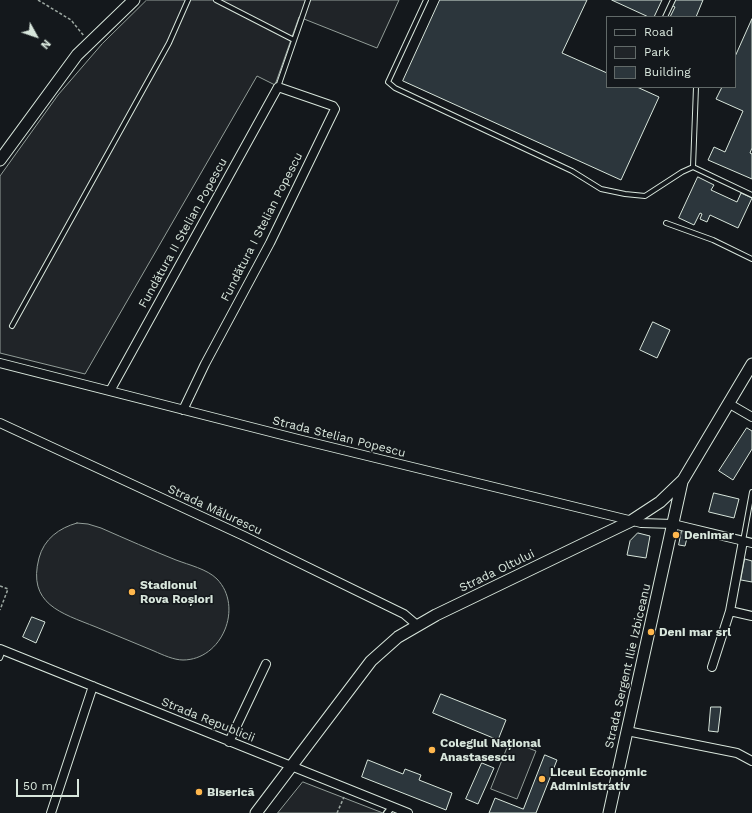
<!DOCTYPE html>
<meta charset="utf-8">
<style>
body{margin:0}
#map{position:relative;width:752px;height:813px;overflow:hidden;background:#14181c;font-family:"Work Sans",sans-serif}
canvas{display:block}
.legend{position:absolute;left:606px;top:16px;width:130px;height:72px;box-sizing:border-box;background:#14181c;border:1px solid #626a69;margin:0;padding:5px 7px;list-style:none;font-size:12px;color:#d8e6dc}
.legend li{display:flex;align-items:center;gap:8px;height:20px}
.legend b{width:20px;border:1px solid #626a69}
.north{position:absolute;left:16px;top:16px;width:40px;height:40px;-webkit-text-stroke:3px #14181c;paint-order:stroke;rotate:130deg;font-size:11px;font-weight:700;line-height:16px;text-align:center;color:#d8e6dc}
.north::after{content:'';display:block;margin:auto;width:14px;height:18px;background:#d8e6dc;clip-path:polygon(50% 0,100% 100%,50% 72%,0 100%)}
.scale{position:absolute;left:16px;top:779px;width:63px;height:18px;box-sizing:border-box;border:2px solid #d8e6dc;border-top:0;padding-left:5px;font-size:12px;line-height:14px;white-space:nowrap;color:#d8e6dc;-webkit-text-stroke:3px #14181c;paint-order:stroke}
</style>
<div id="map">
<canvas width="752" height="813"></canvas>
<ul class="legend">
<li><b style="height:5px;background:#14181c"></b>Road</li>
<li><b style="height:11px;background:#202428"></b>Park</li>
<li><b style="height:11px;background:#2c363c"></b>Building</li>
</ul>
<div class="north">N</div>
<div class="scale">50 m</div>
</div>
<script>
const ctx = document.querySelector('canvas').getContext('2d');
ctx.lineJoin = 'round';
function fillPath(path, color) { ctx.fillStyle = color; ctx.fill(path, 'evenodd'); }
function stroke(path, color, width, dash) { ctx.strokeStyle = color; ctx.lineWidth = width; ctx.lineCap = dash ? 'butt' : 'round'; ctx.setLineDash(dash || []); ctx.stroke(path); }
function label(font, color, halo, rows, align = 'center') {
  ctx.font = font + ' "Work Sans",sans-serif'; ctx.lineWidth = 3; ctx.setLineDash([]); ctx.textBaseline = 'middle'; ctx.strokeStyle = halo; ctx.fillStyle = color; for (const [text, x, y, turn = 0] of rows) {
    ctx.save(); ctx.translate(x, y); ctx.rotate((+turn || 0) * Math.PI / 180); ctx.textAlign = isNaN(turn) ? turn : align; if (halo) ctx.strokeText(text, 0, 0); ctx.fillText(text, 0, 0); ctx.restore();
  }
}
const green = new Path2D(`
 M147 0H399L377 48 299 17 275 85 257 76 85 374 0 353V176L58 95 102 44Z
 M77 523 88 524 101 528C126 539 151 550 176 560 189 565 207 569 217 579 244 607 222 660 183 660 174 660 163 655 154 651 135 643 115 635 96 627 61 613 27 604 39 558 44 539 59 528 77 523Z
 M510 741 536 751 517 799 491 789Z
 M303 782 383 813H278Z`);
const building = new Path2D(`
 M440 0H587L562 53 607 73V87H637L659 97 621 180 403 81Z
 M612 0H662L654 17H649Z
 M673 0H703L696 17H670L675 7 671 5Z
 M752 19V148L750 153 752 154V179L708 160 714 147 725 152 743 111 716 99 722 87H735V57Z
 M698 177 714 185 711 190 737 202 741 193 752 198 738 228 710 215 707 222 700 219 702 214 700 213 694 225 679 218Z
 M653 322 670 330 657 358 640 350Z
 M747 428 752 431V449L733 480 719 471Z
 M714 493 739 499 734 518 709 512Z
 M682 530 693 533 692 539 687 538 685 546 679 545Z
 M638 533 650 536 646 558 627 555 630 541Z
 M745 559 752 561V582L741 580Z
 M32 617 45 622 36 643 23 637Z
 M441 694 506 720 498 740 433 713Z
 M711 707H721L718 732 709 731Z
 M545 755 557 760 536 813H489L495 798 523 809Z
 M368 760 403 774 405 769 421 775 419 780 452 793 446 810 362 777Z
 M482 763 494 768 478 804 466 799Z`);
const path = new Path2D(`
 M38 0 71 20 84 36
 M0 586 8 589 0 610
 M337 813 344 797`);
const service = new Path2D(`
 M216 0 294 40
 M426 0 388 82 395 88 572 171 601 189 625 194 645 196 682 172 693 167 752 195
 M665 17 673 0
 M278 87 308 0
 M693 167 696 87
 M666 223 713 240 752 259
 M12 326 169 43 188 0
 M743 541 752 492
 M0 658 3 650`);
const pedestrian = new Path2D(`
 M387 813 392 807`);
const minor = new Path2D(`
 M0 363 298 439 641 523 673 524 752 543
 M110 391 278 87 333 106 335 109 270 243 205 364 183 410
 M728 403 752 417
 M0 423 244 536 404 614 417 625
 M730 611 752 616
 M0 649 408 813
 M712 667 730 611 743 541
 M627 731 737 753 752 761
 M229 742 266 664
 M51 813 93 686`);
const secondary = new Path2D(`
 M0 160 77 55 134 0
 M256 813 371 661 398 637 436 615 631 521 660 502 683 480 752 364
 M609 813 682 482`);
const markers = [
 [676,535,4,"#ffb74d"],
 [132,592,4,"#ffb74d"],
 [651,632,4,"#ffb74d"],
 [432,750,4,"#ffb74d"],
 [542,779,4,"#ffb74d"],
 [199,792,4,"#ffb74d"]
];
const streetNames = [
 ["Fundătura I Stelian Popescu",262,227,-63],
 ["Fundătura II Stelian Popescu",183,233,-61],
 ["Strada Stelian Popescu",339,437,14],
 ["Strada Mălurescu",215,510,25],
 ["Strada Oltului",497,571,-26],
 ["Strada Sergent Ilie Izbiceanu",628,666,-77],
 ["Strada Republicii",208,720,22]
];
const poiNames = [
 ["Denimar",684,535],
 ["Stadionul",140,585],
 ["Rova Roșiori",140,599],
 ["Deni mar srl",659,632],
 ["Colegiul Național",440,743],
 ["Anastasescu",440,757],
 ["Liceul Economic",550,772],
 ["Administrativ",550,786],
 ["Biserică",207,792]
];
fillPath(green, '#202428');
stroke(green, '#939e99', 1);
fillPath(building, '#2c363c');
stroke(building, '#d8e6dc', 1);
stroke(service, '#d8e6dc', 6);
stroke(pedestrian, '#d8e6dc', 8);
stroke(minor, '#d8e6dc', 10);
stroke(secondary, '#d8e6dc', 13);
stroke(path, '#9da8a2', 1.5, [3, 2]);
stroke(service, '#14181c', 4);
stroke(pedestrian, '#14181c', 5.5);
stroke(minor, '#14181c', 8);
stroke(secondary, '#14181c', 11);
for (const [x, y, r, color] of markers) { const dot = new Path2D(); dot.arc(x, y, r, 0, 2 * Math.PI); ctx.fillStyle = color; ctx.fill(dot); stroke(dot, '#14181c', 1.5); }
label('12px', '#d8e6dc', '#14181c', streetNames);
label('bold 12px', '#d8e6dc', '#14181c', poiNames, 'left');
</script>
